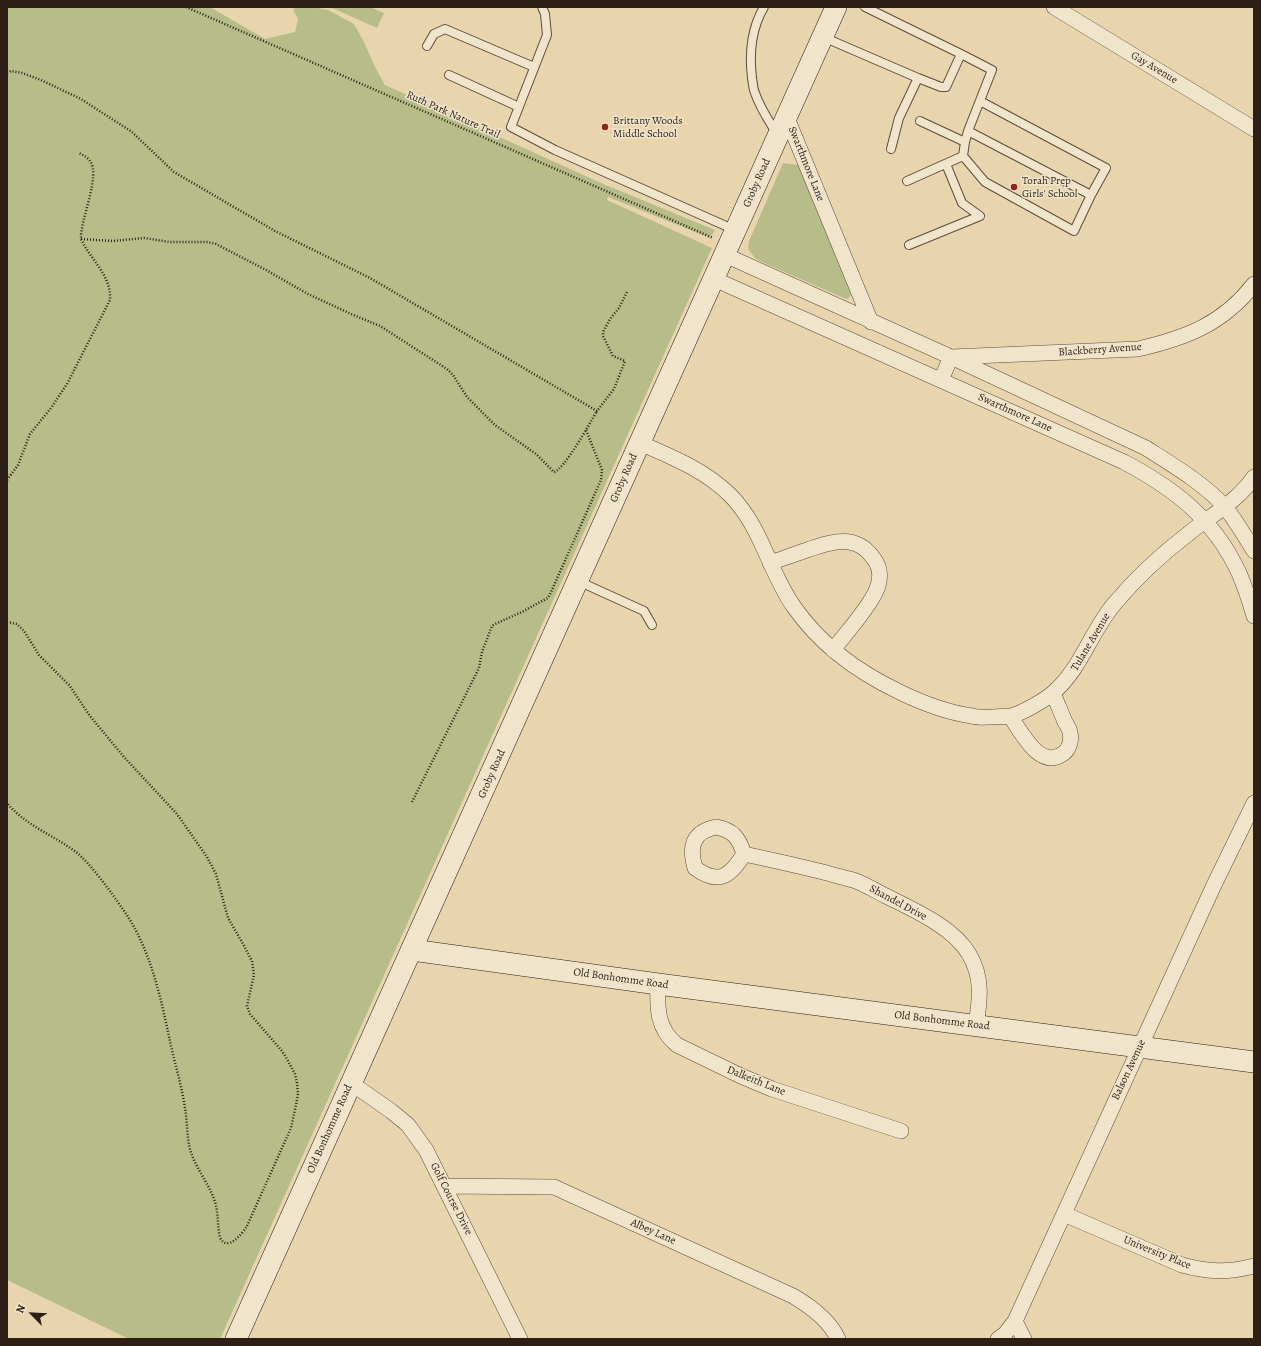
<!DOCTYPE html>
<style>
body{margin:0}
#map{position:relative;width:1261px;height:1346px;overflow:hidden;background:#e8d5ad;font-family:Alegreya,serif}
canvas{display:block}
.frame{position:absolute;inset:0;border:8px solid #2d1e16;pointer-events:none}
.north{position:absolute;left:12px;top:1294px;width:40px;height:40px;-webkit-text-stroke:3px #f0e4ca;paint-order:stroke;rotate:294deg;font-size:11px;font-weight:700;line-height:16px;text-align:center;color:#2d1e16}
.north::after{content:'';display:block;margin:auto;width:14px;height:18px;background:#2d1e16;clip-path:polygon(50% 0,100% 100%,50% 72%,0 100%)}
</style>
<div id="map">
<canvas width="1261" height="1346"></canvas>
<div class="frame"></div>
<div class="north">N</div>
</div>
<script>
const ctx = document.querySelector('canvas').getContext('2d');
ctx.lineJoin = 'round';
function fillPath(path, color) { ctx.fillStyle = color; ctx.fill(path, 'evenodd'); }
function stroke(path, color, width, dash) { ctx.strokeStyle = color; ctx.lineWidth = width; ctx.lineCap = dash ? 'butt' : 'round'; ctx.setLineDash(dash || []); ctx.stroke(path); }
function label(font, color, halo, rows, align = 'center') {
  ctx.font = font + ' Alegreya,serif'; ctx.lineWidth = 3; ctx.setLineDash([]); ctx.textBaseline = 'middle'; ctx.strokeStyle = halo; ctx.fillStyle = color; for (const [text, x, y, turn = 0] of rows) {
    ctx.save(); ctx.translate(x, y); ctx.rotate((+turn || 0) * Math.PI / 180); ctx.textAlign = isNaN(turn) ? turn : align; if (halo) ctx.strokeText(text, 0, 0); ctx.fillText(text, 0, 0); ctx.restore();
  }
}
const green = new Path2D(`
 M7 7H210L265 39 295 32 298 19 293 9 298 7H312L328 10 354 24 364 42 375 67 385 85 601 183 715 230 710 238 608 197 607 200 712 248 220 1339H129L7 1280Z
 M330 7H370L384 13 377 28Z
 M783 163 798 165 803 170 851 294 849 298 846 299 762 262 755 258 748 249 749 241Z`);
const path = new Path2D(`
 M186 7 713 238
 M7 73 11 71 22 73 41 80 81 99 132 132 174 172 275 231 370 278 597 411 614 389 625 361 613 356 603 336V332L610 319 619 308 627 292
 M81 239 113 241 144 238 170 242H208L216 244 266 270 308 294 351 314 380 326 447 369 453 375 467 397 495 425 536 454 554 472C564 470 590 423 597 411
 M7 480 18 465 30 434 51 408 67 384 110 300C112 276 90 259 81 239 80 220 101 176 90 161 87 157 83 155 79 153
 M7 622 17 624 24 631 39 655 69 685 90 716 124 757 177 814 207 857 216 874 228 918 242 942 252 961 254 975 247 1006 250 1014 282 1051 287 1059 295 1074 297 1083 298 1094 296 1105 291 1128 247 1226C242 1234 228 1252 220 1238 217 1225 219 1212 214 1199 207 1180 193 1165 189 1145 187 1133 187 1120 185 1108 182 1088 176 1067 171 1046 161 999 151 948 122 908 111 892 90 863 76 852 53 835 25 825 7 803
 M412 802 479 668 482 652 492 626 495 624 524 611 538 603 548 598 551 592 601 480 602 470 586 430`);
const lane = new Path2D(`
 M542 7 545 14 547 35 511 127 555 150 735 230
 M764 7C751 29 749 53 752 78 753 83 753 89 755 93 760 108 769 121 777 134
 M823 37 918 78 941 87H946L961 54 865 7
 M427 46 434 34 445 29 534 67
 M961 54 992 70 968 131 1091 195 1074 231 985 182 963 156 965 142 968 131
 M449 75 519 107
 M980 101 1106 168 1091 195
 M920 121 965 142
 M891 149 899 118 918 78
 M907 181 963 156
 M909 245 980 216 962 203 946 164
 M578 581 644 611 652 625`);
const street = new Path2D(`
 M1054 7 1254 129
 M787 118 871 322
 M725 255 951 357 1146 448C1171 464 1205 484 1225 507 1236 521 1245 536 1254 551
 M714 279 1124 462C1175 489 1214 519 1239 573 1245 587 1250 602 1254 616
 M941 380 951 357 1138 349C1186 338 1223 324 1254 284
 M640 443C672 457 705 470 730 495 762 527 769 572 794 607 806 624 821 640 837 653 871 681 929 710 972 716 979 718 986 717 993 717 998 716 1005 717 1010 716 1021 714 1045 700 1054 692 1082 667 1091 631 1115 603 1136 578 1162 554 1188 534 1210 516 1238 501 1254 477
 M770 563C781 559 793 555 804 551 830 542 856 532 874 559 881 568 881 580 876 591 868 609 846 633 833 650
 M1010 716C1022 733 1040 771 1064 753 1069 749 1072 740 1070 733 1070 730 1067 725 1065 722 1061 712 1057 703 1053 693
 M716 827C733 830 739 838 744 854 730 877 718 885 695 868 689 847 692 832 716 827Z
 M744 854C772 860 799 866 827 873 836 876 847 878 856 881 866 885 876 891 886 896 914 910 953 927 969 954 983 977 980 1000 976 1025
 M658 984C657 1008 657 1029 677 1045L741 1076 772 1089 901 1131
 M351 1083 391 1111 408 1125 426 1150 520 1339
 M445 1186 554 1187 793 1296C810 1306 830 1321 838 1339
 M1064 1214 1182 1265C1208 1272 1227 1273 1254 1266
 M998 1339 1005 1334 1015 1321
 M1024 1339 1015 1321 1214 885 1254 803`);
const secondary = new Path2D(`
 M412 950 658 984 1254 1062
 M236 1339 836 7`);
const markers = [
 [605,127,4,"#8f2418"],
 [1014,187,4,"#8f2418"]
];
const streetNames = [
 ["Gay Avenue",1154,68,31],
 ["Ruth Park Nature Trail",453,115,24],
 ["Swarthmore Lane",806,164,68],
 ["Groby Road",757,183,-66],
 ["Blackberry Avenue",1100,350,-4],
 ["Swarthmore Lane",1015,413,24],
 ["Groby Road",624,478,-66],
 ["Tulane Avenue",1091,642,-59],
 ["Groby Road",492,774,-66],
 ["Shandel Drive",898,903,28],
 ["Old Bonhomme Road",621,979,8],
 ["Old Bonhomme Road",942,1021,7],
 ["Balson Avenue",1129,1070,-65],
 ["Dalkeith Lane",756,1081,22],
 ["Old Bonhomme Road",330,1129,-66],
 ["Golf Course Drive",451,1199,63],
 ["Albey Lane",653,1232,24],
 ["University Place",1157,1253,22]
];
const poiNames = [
 ["Brittany Woods",613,121],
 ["Middle School",613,134],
 ["Torah Prep",1022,181],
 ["Girls' School",1022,194]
];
fillPath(green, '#b7bd89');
stroke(lane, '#5c4c3c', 10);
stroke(street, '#5c4c3c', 16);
stroke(secondary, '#2d1e16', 22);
stroke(path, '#2d1e16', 2.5, [1, 2]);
stroke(lane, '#f0e4ca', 8);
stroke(street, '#f0e4ca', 15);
stroke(secondary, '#f0e4ca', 21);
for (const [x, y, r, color] of markers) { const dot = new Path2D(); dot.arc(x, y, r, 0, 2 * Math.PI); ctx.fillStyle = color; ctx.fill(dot); stroke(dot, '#f0e4ca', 1.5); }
label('11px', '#2d1e16', '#f0e4ca', streetNames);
label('11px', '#2d1e16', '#f0e4ca', poiNames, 'left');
</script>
